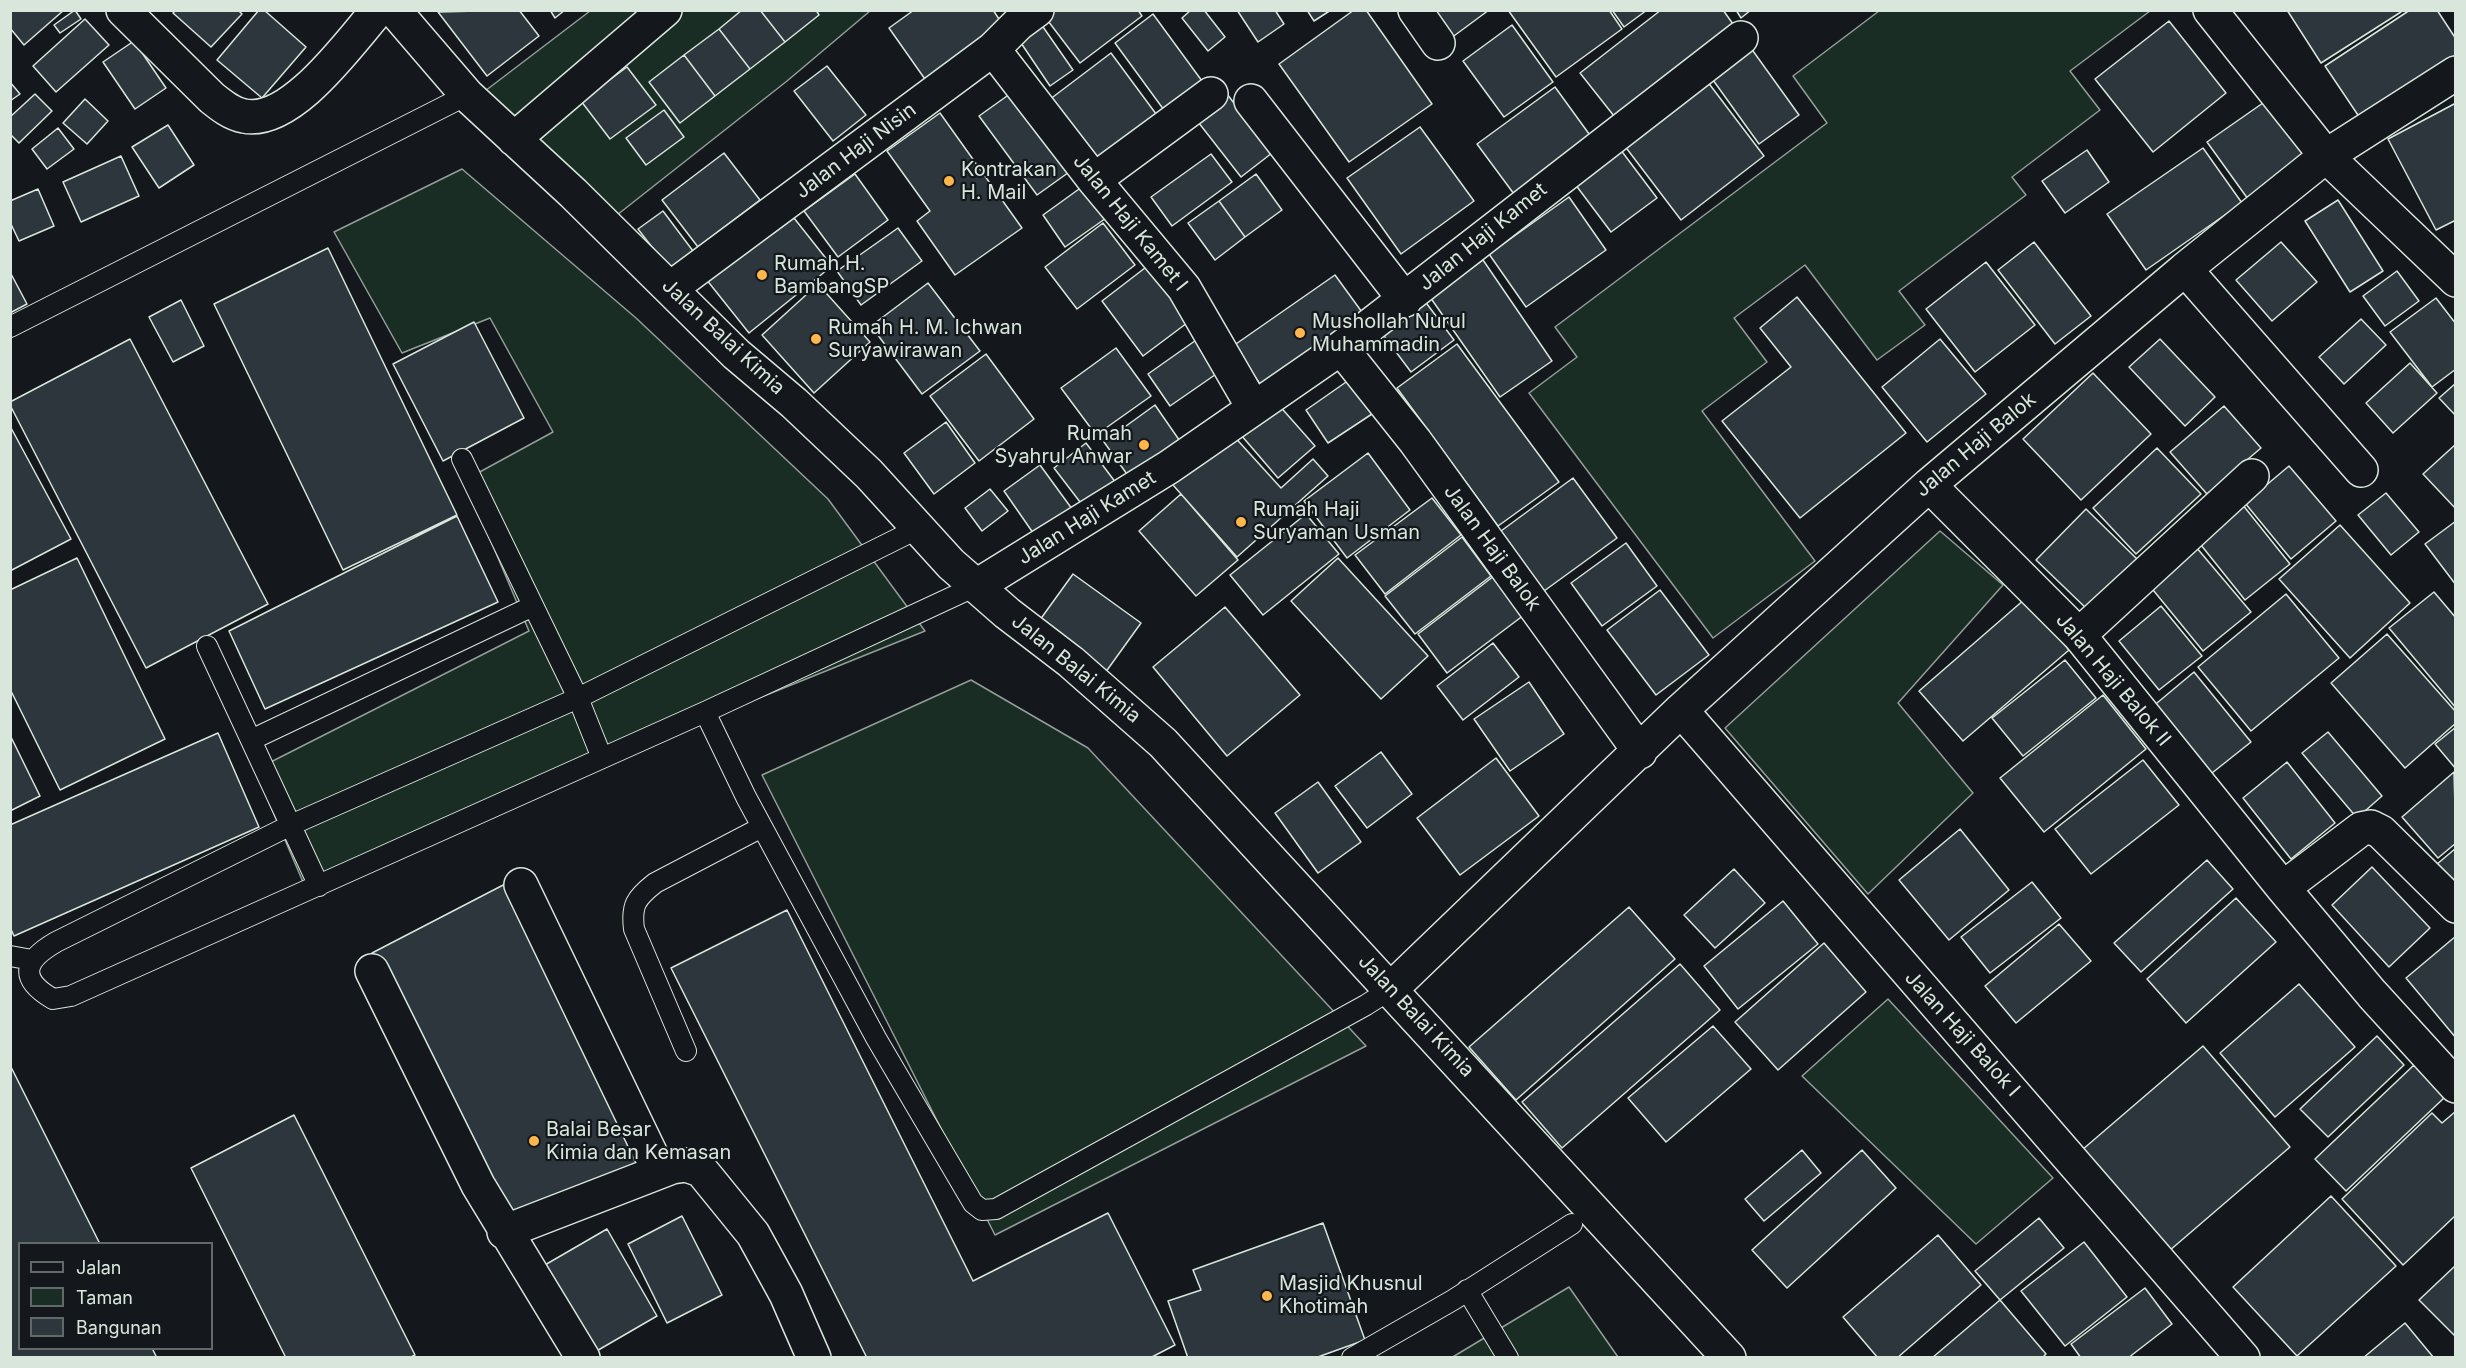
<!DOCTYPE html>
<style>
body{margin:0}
#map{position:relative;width:2466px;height:1368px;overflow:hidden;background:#14181c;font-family:Inter,sans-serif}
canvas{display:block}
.frame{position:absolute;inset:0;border:12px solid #d8e6dc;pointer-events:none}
.legend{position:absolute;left:18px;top:1242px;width:195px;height:108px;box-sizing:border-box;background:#14181c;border:2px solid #626a69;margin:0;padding:8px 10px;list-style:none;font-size:18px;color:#d8e6dc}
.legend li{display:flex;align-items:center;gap:12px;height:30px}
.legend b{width:30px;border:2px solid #626a69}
</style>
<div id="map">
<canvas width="2466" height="1368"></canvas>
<div class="frame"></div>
<ul class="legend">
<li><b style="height:8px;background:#14181c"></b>Jalan</li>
<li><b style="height:16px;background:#1a2d24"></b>Taman</li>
<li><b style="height:16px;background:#2c363c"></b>Bangunan</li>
</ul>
</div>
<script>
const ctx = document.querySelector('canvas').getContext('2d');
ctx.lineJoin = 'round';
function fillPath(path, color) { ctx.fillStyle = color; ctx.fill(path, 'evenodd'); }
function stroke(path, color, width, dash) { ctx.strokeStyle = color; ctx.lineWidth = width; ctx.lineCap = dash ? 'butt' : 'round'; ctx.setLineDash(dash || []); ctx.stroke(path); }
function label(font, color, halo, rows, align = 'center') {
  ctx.font = font + ' Inter,sans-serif'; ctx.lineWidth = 4.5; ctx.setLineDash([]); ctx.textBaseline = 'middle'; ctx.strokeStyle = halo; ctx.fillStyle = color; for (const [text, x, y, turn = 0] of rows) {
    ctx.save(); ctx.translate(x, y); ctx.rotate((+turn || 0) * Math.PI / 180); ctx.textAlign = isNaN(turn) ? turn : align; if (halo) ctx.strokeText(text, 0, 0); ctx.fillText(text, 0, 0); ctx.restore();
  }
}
const green = new Path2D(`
 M590 11H870L787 81 617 215 485 91Z
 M1879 11H2150L2070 71 2100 110 2012 177 2026 195 1899 291 1925 325 1877 360 1805 265 1734 318 1767 362 1702 411 1815 561 1713 638 1529 393 1577 357 1555 327 1827 123 1793 76Z
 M462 169 636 318 828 499 925 631 303 882 255 770 529 631 465 480 553 432 490 318 402 353 334 232Z
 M1940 531 2003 585 1898 703 1973 793 1868 894 1725 728Z
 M971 680 1088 748 1366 1046 995 1235 762 775Z
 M1888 999 2053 1178 1976 1244 1802 1076Z
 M1569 1287 1618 1357 1451 1358Z`);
const building = new Path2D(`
 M10 10H64L24 45 10 28Z
 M75 10 81 19 60 33 54 25Z
 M176 10H238L242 14 211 47 173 13Z
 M259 10H264L306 47 262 98 217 60Z
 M519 10 539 36 487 76 438 12Z
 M550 10H565L555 18Z
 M742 10H760L785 42 750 69 719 29Z
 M760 10H816L819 15 785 42Z
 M914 10H993L1005 28 927 82 889 28Z
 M1045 10H1138L1142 16 1080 63 1042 13Z
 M1191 10H1204L1225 37 1208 51 1182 18Z
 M1237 10H1275L1284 24 1258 42Z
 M1307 10H1331L1314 21Z
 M1354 10H1366L1432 104 1349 162 1279 64Z
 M1419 10H1489L1443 44Z
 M1508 10H1609L1622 29 1556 77Z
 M1612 10H1647L1624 27Z
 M1661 10H1723L1733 24 1614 116 1580 73Z
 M1736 10H1751L1741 18Z
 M2287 10H2400L2401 12 2321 63Z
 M2410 10H2437L2456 39V65L2364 124 2325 66Z
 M1153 14 1202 81 1164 110 1115 43Z
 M85 19 109 45 56 92 33 66Z
 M2169 21 2226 93 2153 152 2095 79Z
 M1041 24 1073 70 1050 86 1019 40Z
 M1512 25 1553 82 1504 117 1463 61Z
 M719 29 750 69 715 96 684 55Z
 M134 41 166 88 135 109 103 62Z
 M1748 44 1799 115 1759 144 1708 73Z
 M1111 53 1162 122 1097 171 1045 103Z
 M684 55 715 96 680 123 649 82Z
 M827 66 866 115 833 141 794 91Z
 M627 67 656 105 610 139 581 101Z
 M1707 81 1764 156 1681 220 1624 145Z
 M10 82 20 94 10 101Z
 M1555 87 1592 138 1514 194 1477 144Z
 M1014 91 1072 170 1037 195 979 116Z
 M35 94 52 111 19 143 10 134V117Z
 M1227 94 1272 153 1241 177 1195 118Z
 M2273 96 2313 153 2248 199 2207 142Z
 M85 99 108 121 87 144 63 123Z
 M2456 103V220L2436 230 2388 139Z
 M664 110 684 137 646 165 626 138Z
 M940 113 1022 228 955 275 917 221 930 211 887 151Z
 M168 125 194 165 159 188 132 147Z
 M1420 127 1474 201 1401 254 1347 178Z
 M58 128 74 149 47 169 32 149Z
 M1617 145 1657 198 1611 232 1572 180Z
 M2203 148 2242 203 2146 270 2107 214Z
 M2087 150 2109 182 2065 213 2042 181Z
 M724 153 760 200 698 247 662 200Z
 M1211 154 1232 182 1172 226 1151 197Z
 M121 156 139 196 81 222 63 182Z
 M855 174 888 220 838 257 804 211Z
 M1256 174 1282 210 1245 237 1219 201Z
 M1086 184 1109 216 1065 247 1043 215Z
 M38 189 54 226 19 241 10 222V201Z
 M1569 197 1606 250 1526 307 1489 254Z
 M2338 200 2383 271 2350 292 2305 221Z
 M1219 201 1245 237 1215 260 1188 223Z
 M663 211 696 255 672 273 638 229Z
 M794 218 832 266 749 333 702 274 767 222 775 232Z
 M1103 223 1135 265 1077 309 1045 267Z
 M898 228 922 261 861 305 837 271Z
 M2034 242 2091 316 2055 344 1998 270Z
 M2281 242 2317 282 2272 321 2236 280Z
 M328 248 457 515 343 570 214 304Z
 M1483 260 1552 361 1500 397 1430 297Z
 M1154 261 1195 317 1143 356 1102 301Z
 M1986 262 2035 325 1975 372 1926 309Z
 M2397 271 2419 301 2385 326 2363 296Z
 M10 272 27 304 10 313Z
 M1335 275 1367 319 1265 391 1233 346Z
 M928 283 980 351 922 394 871 326Z
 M818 284 870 342 814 393 762 335Z
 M1797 297 1906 433 1800 518 1722 421 1791 367 1760 328Z
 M2436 298 2456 324V369L2432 387 2390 332Z
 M181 300 204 346 173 362 149 317Z
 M1424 300 1454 340 1411 372 1381 332Z
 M2361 319 2386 345 2344 384 2319 357Z
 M474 322 524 418 443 461 393 364Z
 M1199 338 1222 370 1170 406 1148 374Z
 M130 339 268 604 146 668 10 405V402Z
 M1940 339 1986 394 1927 442 1882 387Z
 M2160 339 2215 397 2185 426 2129 367Z
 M1457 344 1559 482 1498 526 1397 388Z
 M1116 348 1151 396 1096 435 1061 388Z
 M986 354 1034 419 979 461 930 396Z
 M2410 363 2437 393 2393 433 2366 403Z
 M2093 373 2151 434 2081 500 2023 439Z
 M1349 380 1372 414 1328 443 1306 410Z
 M2456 383V416L2439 398Z
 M1277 403 1315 446 1278 478 1241 435Z
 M1155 405 1184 447 1134 484 1104 442Z
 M2224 406 2261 448 2207 494 2170 452Z
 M946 422 975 463 934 494 904 453Z
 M10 426 71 539 10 571Z
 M1231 433 1281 488 1313 459 1328 476 1237 557 1173 485Z
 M1086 443 1122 491 1090 515 1054 468Z
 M2456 444V509L2423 474Z
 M2157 448 2201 494 2136 554 2093 508Z
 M1368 453 1410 510 1347 558 1304 501Z
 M1040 465 1075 513 1038 540 1004 491Z
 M2289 466 2336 521 2291 559 2245 503Z
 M1573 478 1617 538 1544 591 1501 531Z
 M990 489 1008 511 982 531 965 508Z
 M2386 493 2419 532 2391 555 2358 515Z
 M1181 494 1238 560 1196 596 1139 531Z
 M1432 498 1461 535 1385 594 1355 555Z
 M2242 504 2290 564 2245 600 2197 540Z
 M2086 509 2137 559 2088 610 2036 560Z
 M1306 514 1339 554 1263 615 1230 575Z
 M457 516 498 602 265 709 229 631Z
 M2456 521V585L2425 544Z
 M2340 525 2410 603 2350 658 2279 579Z
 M1462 537 1491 576 1415 634 1385 596Z
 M1626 543 1657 586 1602 626 1571 583Z
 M2196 547 2251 612 2203 651 2149 585Z
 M77 558 165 739 60 790 10 689V590Z
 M1338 558 1428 656 1381 699 1291 601Z
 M1073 574 1141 623 1105 673 1037 624Z
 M1494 576 1524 615 1447 673 1418 634Z
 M1660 590 1709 655 1656 695 1607 630Z
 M2434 592 2456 618V708L2389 628Z
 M2286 594 2339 658 2251 731 2198 667Z
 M2025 599 2069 650 1963 741 1919 691Z
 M2161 606 2202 656 2159 690 2119 641Z
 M1225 607 1300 695 1227 756 1153 667Z
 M2387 634 2456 712V723L2405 768 2331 683Z
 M1493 643 1519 677 1463 720 1437 686Z
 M2065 660 2096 698 2023 756 1992 718Z
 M2194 672 2251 742 2207 777 2151 708Z
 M1529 682 1564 734 1510 771 1474 719Z
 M2103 695 2146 749 2044 832 2000 778Z
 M2456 727V769L2435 744Z
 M2328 732 2382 796 2357 818 2302 753Z
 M218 733 259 827 14 936 10 927V825Z
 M10 735 40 796 10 811Z
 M1381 752 1412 794 1367 828 1335 786Z
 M1496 758 1539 816 1460 875 1417 818Z
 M2143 760 2179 805 2091 874 2055 829Z
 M2287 762 2335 823 2291 859 2243 798Z
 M2454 772 2456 843 2438 858 2402 817Z
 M1318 782 1361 842 1318 873 1275 813Z
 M1960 829 2009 890 1949 940 1899 880Z
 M2456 848V888L2436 865Z
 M2207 860 2233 889 2141 972 2114 943Z
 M2372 867 2430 928 2389 967 2332 905Z
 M1734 869 1765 903 1715 948 1684 915Z
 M509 882 646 1166 505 1229 372 953Z
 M2032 882 2061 918 1990 973 1961 937Z
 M2236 898 2276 942 2186 1023 2147 979Z
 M1783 901 1818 944 1738 1009 1704 966Z
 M1629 907 1675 959 1516 1100 1469 1047Z
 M787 910 973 1281 1108 1213 1175 1345 1150 1358H867L671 968Z
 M2059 924 2091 961 2016 1023 1985 986Z
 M2456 936V1038L2406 978Z
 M1824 943 1866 992 1778 1070 1735 1022Z
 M1680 964 1720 1010 1562 1148 1522 1102Z
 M2299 984 2355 1047 2275 1117 2220 1053Z
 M1713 1026 1751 1069 1666 1142 1628 1098Z
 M2377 1036 2404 1065 2328 1137 2300 1109Z
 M2203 1046 2290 1147 2169 1251 2082 1150Z
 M10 1065 100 1244H20V1348H152L157 1358H10Z
 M2414 1065 2445 1097 2346 1191 2315 1159Z
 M2456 1111V1215L2403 1265 2342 1199 2432 1113 2442 1123Z
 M294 1115 415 1355 409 1358H286L191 1168Z
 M1802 1150 1821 1173 1764 1221 1745 1199Z
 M1862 1150 1896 1188 1787 1288 1752 1250Z
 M2331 1196 2396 1266 2297 1356 2233 1287Z
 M682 1216 722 1295 667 1323 628 1244Z
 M2039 1218 2064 1248 2000 1300 1975 1271Z
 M1323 1223 1365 1340 1315 1358H1188L1168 1301 1201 1290 1193 1270Z
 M607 1229 657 1316 588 1356 538 1269Z
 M1938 1235 1981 1285 1897 1358H1878L1843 1317Z
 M2084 1242 2127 1297 2065 1346 2021 1291Z
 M2456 1265V1337L2419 1300Z
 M2145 1288 2172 1324 2128 1358H2081L2071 1344Z
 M2000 1300 2046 1354 2042 1358H1932Z
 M2405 1323 2434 1358H2363Z`);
const service = new Path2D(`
 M10 327 467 95
 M462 459 578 698 602 758
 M917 529 578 698 291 825 56 942C25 960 17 978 53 999L71 996 705 712 978 585
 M207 646 319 886
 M705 712 746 797 876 1038 973 1203 982 1210 996 1209 1366 1005 1391 989
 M251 740 533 606
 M10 956 32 960
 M686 1051 634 929C631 905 636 898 655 883L762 827
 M1467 1290 1508 1358
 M1352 1358 1453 1300 1572 1224`);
const minor = new Path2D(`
 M123 10 212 98C222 106 232 114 244 116 291 126 350 42 378 10
 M394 10 467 95 573 193 736 354 794 403 869 474 951 564 1007 613 1071 662 1163 743 1729 1358
 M1415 10 1438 43
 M2210 10 2326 156 2456 280
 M993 49 1094 180 1184 288 1253 407
 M1251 101 1405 300
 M514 139 665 10
 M1094 180 1211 94
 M2185 269 2361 470
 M671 288 993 49 1018 24 1037 10
 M1341 348 1415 441 1640 752
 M1929 485 2079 635 2283 888 2372 994 2456 1086
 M978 585 1169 467 1341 348 1741 38
 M2079 635 2252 476
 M1681 710 2243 1358
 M521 885 659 1171
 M2283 888 2361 829 2371 827 2381 832 2456 906
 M372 971 478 1185 583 1358
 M1391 989 1681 710 1929 485 2185 269 2326 156 2456 73
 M504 1232 672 1167 686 1165 701 1170 753 1234 786 1294 814 1358`);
const markers = [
 [949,181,6,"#ffb74d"],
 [762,275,6,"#ffb74d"],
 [1300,333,6,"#ffb74d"],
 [816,339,6,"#ffb74d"],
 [1144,445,6,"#ffb74d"],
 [1241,522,6,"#ffb74d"],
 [534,1141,6,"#ffb74d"],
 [1267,1296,6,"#ffb74d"]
];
const streetNames = [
 ["Jalan Haji Nisin",856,151,-37],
 ["Jalan Haji Kamet I",1130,223,51],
 ["Jalan Haji Kamet",1483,237,-39],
 ["Jalan Balai Kimia",723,337,43],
 ["Jalan Haji Balok",1976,445,-40],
 ["Jalan Haji Kamet",1087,518,-32],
 ["Jalan Haji Balok",1492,548,54],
 ["Jalan Balai Kimia",1076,669,39],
 ["Jalan Haji Balok II",2113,680,50],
 ["Jalan Balai Kimia",1416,1016,47],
 ["Jalan Haji Balok I",1962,1034,48]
];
const poiNames = [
 ["Kontrakan",961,170],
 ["H. Mail",961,193],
 ["Rumah H.",774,264],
 ["BambangSP",774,287],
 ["Mushollah Nurul",1312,322],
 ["Muhammadin",1312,345],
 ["Rumah H. M. Ichwan",828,328],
 ["Suryawirawan",828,351],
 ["Rumah",1132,434,"right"],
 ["Syahrul Anwar",1132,457,"right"],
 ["Rumah Haji",1253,510],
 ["Suryaman Usman",1253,533],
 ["Balai Besar",546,1130],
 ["Kimia dan Kemasan",546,1153],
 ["Masjid Khusnul",1279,1284],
 ["Khotimah",1279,1307]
];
fillPath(green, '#1a2d24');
stroke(green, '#939e99', 1.5);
fillPath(building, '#2c363c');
stroke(building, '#d8e6dc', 1.5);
stroke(service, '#d8e6dc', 22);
stroke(minor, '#d8e6dc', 36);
stroke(service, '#14181c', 20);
stroke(minor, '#14181c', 33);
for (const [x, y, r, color] of markers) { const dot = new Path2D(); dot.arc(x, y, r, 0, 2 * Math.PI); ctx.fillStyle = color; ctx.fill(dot); stroke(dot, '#14181c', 2); }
label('20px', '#d8e6dc', '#14181c', streetNames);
label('20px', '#d8e6dc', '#14181c', poiNames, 'left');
</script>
